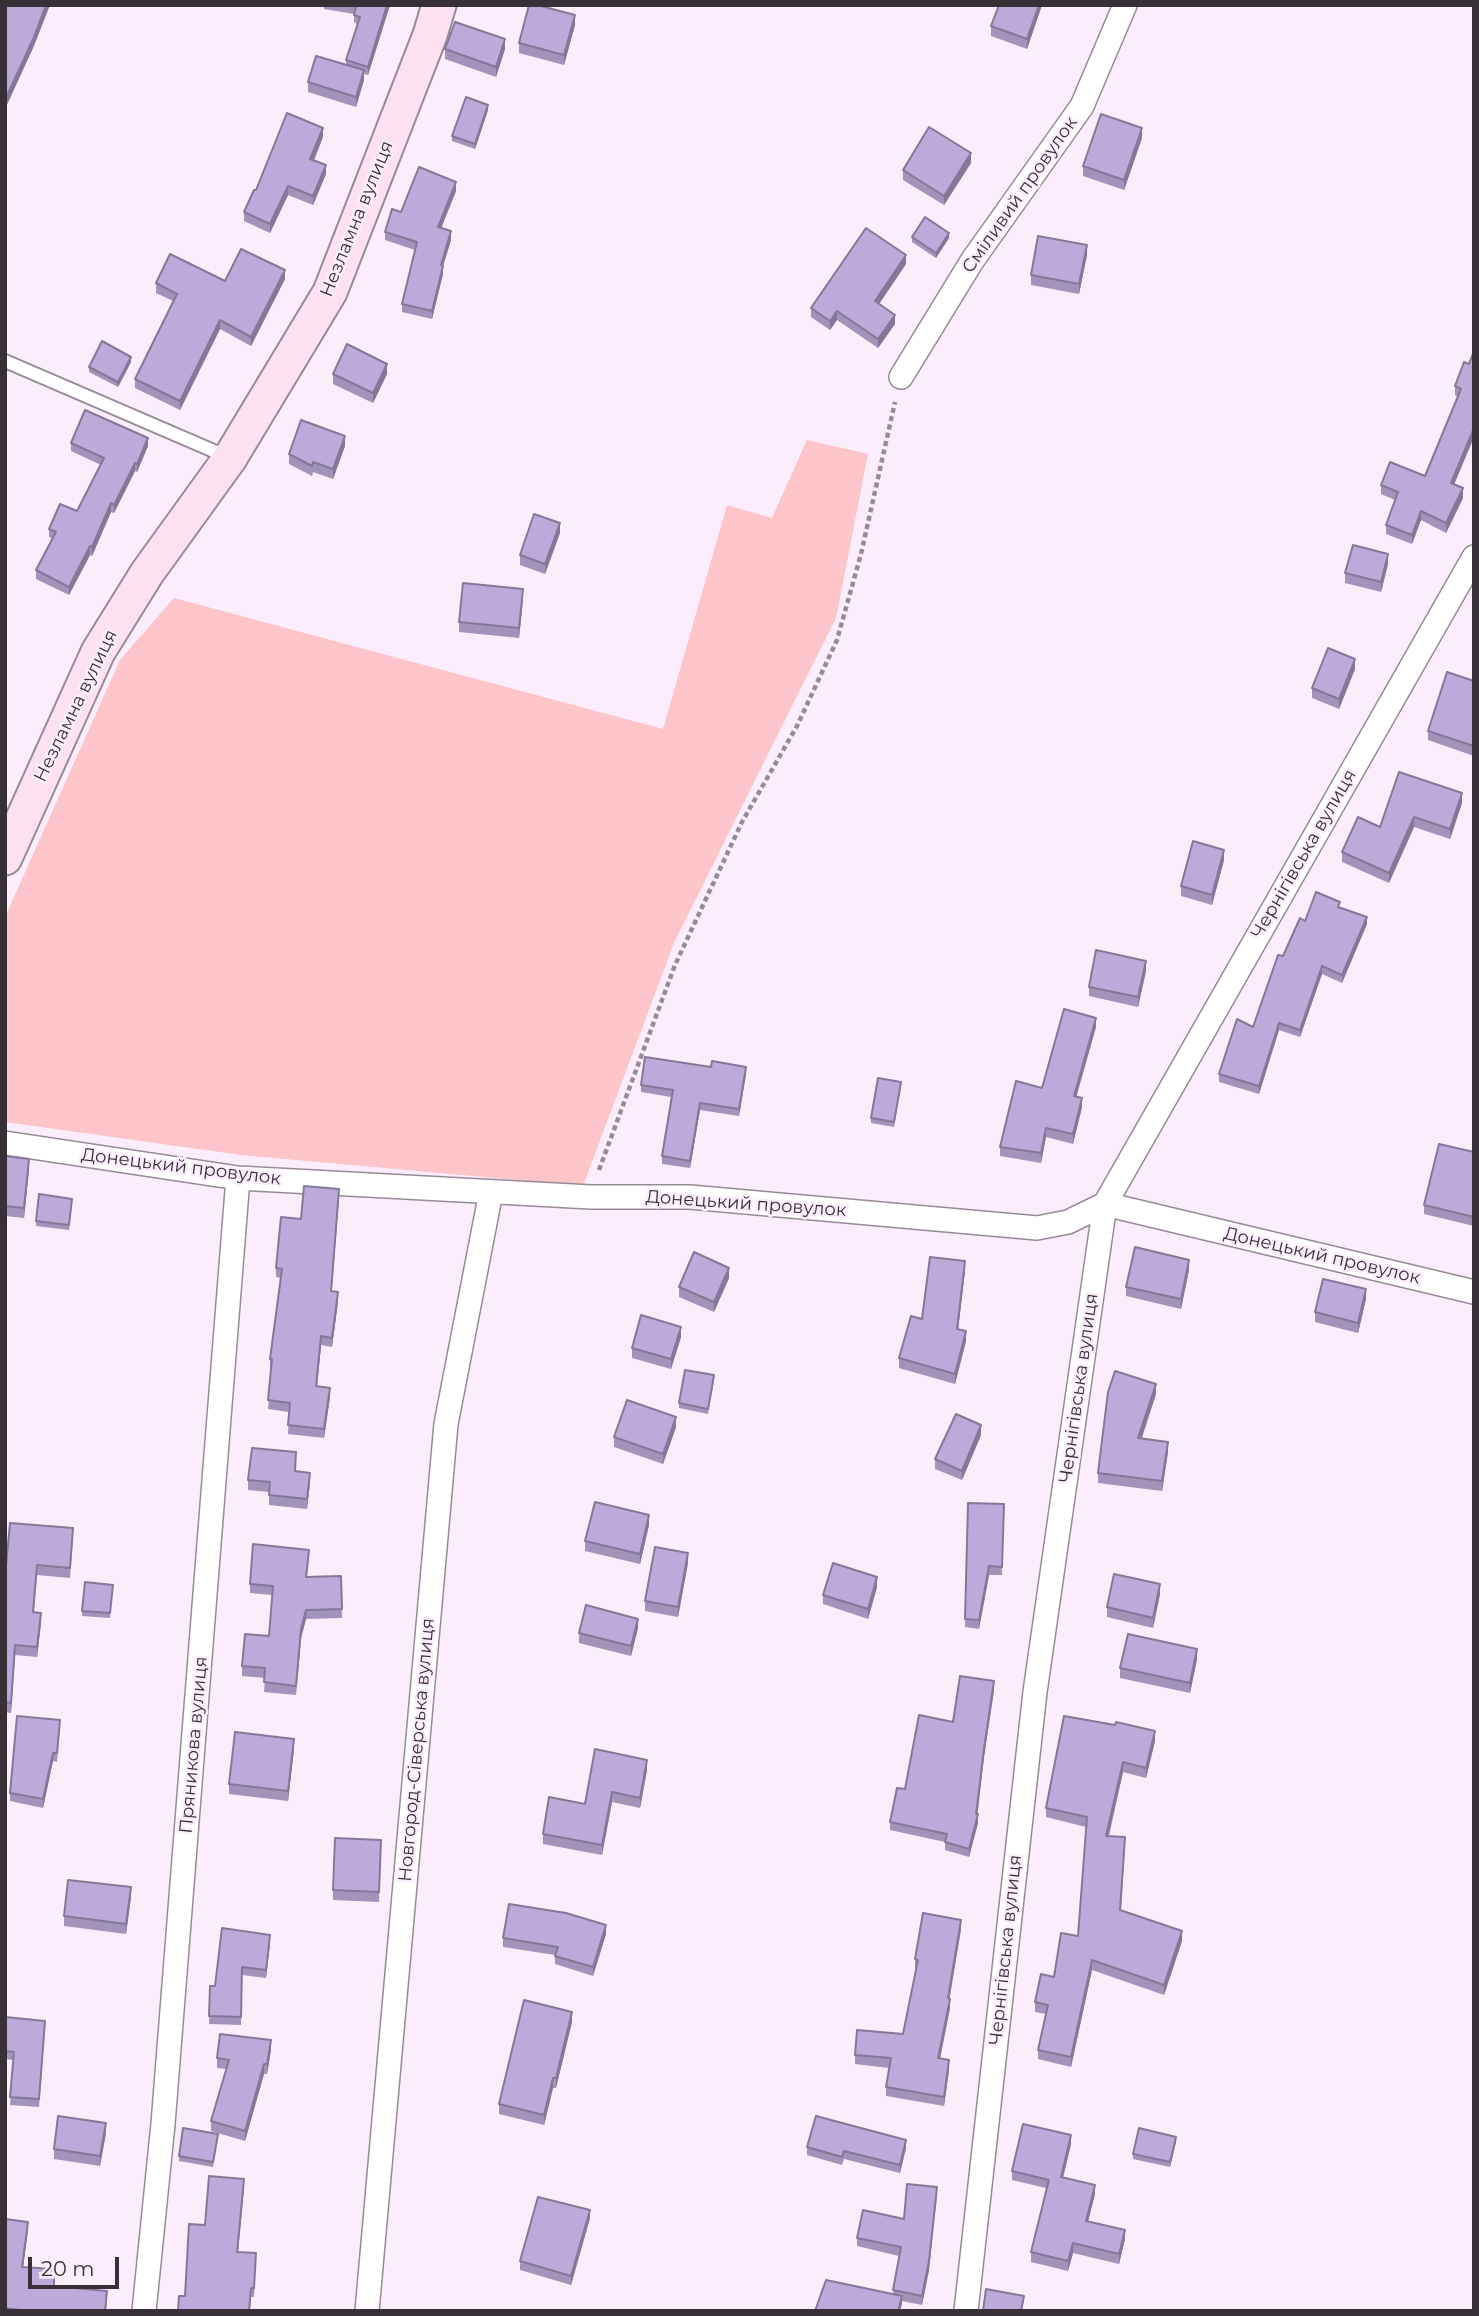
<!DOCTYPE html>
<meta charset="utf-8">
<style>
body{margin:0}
#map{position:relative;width:1479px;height:2316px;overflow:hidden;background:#fcedfc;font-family:Montserrat,sans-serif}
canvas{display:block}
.frame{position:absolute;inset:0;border:7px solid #373137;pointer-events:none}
.scale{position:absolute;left:28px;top:2257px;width:91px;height:32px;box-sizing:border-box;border:4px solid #373137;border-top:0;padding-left:9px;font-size:21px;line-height:24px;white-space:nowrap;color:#373137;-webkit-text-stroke:5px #fcedfc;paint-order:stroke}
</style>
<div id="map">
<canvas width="1479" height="2316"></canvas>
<div class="frame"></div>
<div class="scale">20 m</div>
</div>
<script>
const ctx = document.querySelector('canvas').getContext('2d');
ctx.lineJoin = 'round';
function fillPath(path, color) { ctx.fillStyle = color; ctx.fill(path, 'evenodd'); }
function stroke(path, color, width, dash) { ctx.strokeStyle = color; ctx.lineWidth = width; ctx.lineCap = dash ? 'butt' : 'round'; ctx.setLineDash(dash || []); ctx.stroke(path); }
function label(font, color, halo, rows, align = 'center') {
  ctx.font = font + ' Montserrat,sans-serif'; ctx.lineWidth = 5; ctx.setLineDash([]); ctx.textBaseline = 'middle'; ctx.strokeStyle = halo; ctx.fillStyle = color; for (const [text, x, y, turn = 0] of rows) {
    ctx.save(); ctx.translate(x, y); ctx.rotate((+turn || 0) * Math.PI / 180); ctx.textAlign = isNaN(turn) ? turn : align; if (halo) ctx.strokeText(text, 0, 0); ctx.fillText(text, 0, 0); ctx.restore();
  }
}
const green = new Path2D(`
 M807 440 868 454 836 618 674 943 583 1186 241 1155 5 1122V917L120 660 174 598 663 729 727 505 772 518Z`);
const path = new Path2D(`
 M599 1170 675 965 742 822 797 726 837 640 861 554 895 402`);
const lane = new Path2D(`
 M5 361 230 458`);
const street = new Path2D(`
 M901 377 972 261 1082 106 1125 5
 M5 1143 238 1178 591 1197H690L1037 1228 1068 1222 1105 1204 1474 1292
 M144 2311 163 2124 238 1178
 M367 2311 446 1424 491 1192
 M966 2311 1035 1692 1105 1204 1474 557`);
const secondary = new Path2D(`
 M5 858 98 652 147 573 230 458 330 292 430 35 439 5`);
const wall = new Path2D(`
 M324 5H390L368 75 364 74V80L356 107 308 92V82L346 65V60L357 24 354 22V14L324 9Z
 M999 5H1042L1027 49 991 36V26Z
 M575 25 564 65 519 53V43Z
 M445 49H505L496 77 445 59Z
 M488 110 475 149 452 141V136Z
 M323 137 314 161 326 174 313 205 288 195 270 233 244 221V212L256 190Z
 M1142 138 1124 190 1083 176V166Z
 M971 163 944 205 903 180V170Z
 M456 191 441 228 451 240 443 266V274L432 319 402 312V304L415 250 385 240V232L401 212Z
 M912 237 949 238 936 258 912 242Z
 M1087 255 1079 294 1031 285V275Z
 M906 264 879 304 895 324 878 348 837 320 830 330 811 317V308Z
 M285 279 251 346 220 329 180 410 135 388V379L173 301 156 293V283Z
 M1474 351V437L1454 484 1463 498 1446 533 1421 520 1412 544 1386 534V525L1395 500 1381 494V485L1425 476 1458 397 1455 395V386L1469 364Z
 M131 362 118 387 89 372V367Z
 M333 374H387L373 403 333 384Z
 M71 443 148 446 137 472 135 471 114 513 111 512 92 556 90 555 69 595 36 579V570L52 538 49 537V529L77 511 101 465 71 451Z
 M345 446 333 479 313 472 312 476 289 464V454Z
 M560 533 545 574 520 565V555Z
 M1388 564 1381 592 1345 583V573Z
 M523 599 519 638 459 632V622Z
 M1355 669 1339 709 1312 698V688Z
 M1474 681V756L1428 740V731Z
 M1462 803 1450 839 1414 827 1389 883 1342 862V852L1380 827Z
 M1224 860 1212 905 1181 896V886Z
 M1340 908 1367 924 1342 983 1322 974 1300 1037 1279 1030 1259 1094 1219 1082V1074L1253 1027 1283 956 1305 921Z
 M1146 971 1138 1007 1089 996V987Z
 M1096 1027 1076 1096 1082 1107 1073 1144 1046 1137 1041 1163 1000 1156V1147L1042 1088Z
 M746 1074 739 1116 700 1110 690 1168 662 1164V1156L671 1097 641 1092V1085Z
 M901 1087 894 1127 871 1123V1118Z
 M1474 1152V1226L1424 1214V1205Z
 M5 1156 29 1169 24 1218 5 1216Z
 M339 1198 331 1291 338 1302 332 1347 321 1345 317 1387 330 1397 324 1438 288 1434 289 1412 268 1409 271 1368H270V1359L281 1278 276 1277V1268L301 1219Z
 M72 1204 69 1230 36 1226V1221Z
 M1189 1270 1181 1309 1126 1296V1287Z
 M965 1271 958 1329 966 1341 955 1384 899 1368V1358L922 1319Z
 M729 1278 714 1312 679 1297V1287Z
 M1366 1299 1358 1333 1315 1322V1312Z
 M681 1337 671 1369 632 1358V1348Z
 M714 1381 708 1414 679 1408V1403Z
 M1156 1394 1142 1438 1168 1452 1162 1491 1098 1483V1473Z
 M676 1427 663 1464 614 1447V1437Z
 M981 1435 962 1480 935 1469V1459Z
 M296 1462V1471L310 1483 307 1509 269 1505V1492L248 1490V1480Z
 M968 1503 1004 1504 1002 1575H989L979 1629 965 1627Z
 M649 1525 640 1564 585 1551V1541Z
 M73 1538 70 1578 37 1575 34 1612 41 1623 37 1657 15 1655 11 1713 5 1712V1577Z
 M309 1559 307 1577 341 1576 342 1618 306 1619 301 1638 296 1695 264 1692 265 1678 242 1676V1666L269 1636 272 1595 250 1593V1584Z
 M688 1563 678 1617 645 1611V1601Z
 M113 1585 110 1618 82 1616V1611Z
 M877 1587 868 1619 823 1604V1595Z
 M1160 1594 1153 1628 1107 1617V1607Z
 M638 1628 631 1656 579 1643V1633Z
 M1197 1659 1190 1693 1120 1678V1668Z
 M994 1690 984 1757 977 1814 978 1823 969 1857 945 1850V1842L890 1830V1822L905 1789 953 1722Z
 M60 1728 57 1762 53 1761 43 1808 10 1801V1793Z
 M1155 1741 1146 1778 1123 1772 1109 1836 1125 1847 1121 1910 1182 1941 1164 1995 1092 1970 1071 2067 1038 2059V2050L1046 2014 1035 2012V2002L1054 1977 1078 1936 1086 1827 1046 1817V1808Z
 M294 1749 288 1801 229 1794V1784Z
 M647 1770 640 1808 612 1802 602 1855 543 1844V1834L585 1804Z
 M381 1840 379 1902 333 1900V1890Z
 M131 1897 126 1934 64 1926V1916Z
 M961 1929 949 1999 950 2008 940 2059 949 2070 944 2106 886 2096V2087L889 2068 855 2064V2055L903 2034 917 1969 915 1968V1959Z
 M606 1934 593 1976 555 1964V1955L503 1947V1938Z
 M270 1943 266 1978 242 1975 241 2025 209 2024 210 1986H215Z
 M5 2017 45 2030 39 2107 10 2105 13 2060 5 2059Z
 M572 2022 556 2088H553L544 2125 499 2114V2104Z
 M271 2050 267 2074H264L245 2141 211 2131V2121L226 2069 217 2068V2058Z
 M106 2133 100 2166 54 2159V2149Z
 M218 2139 213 2167 179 2161V2156Z
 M1176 2142 1170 2167 1133 2159V2154Z
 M1071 2144 1063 2177 1095 2194 1088 2221 1125 2239 1119 2264 1073 2253 1068 2271 1031 2262V2252L1046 2188 1012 2180V2171Z
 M807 2147 906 2148 900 2173 844 2159 842 2165 807 2155Z
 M244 2188 238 2253H256L254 2297H251L250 2311H178L185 2296 205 2225Z
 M937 2196 929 2270 922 2305 902 2301V2304L893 2294 899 2256 857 2246V2238L904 2219Z
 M590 2218 571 2285 520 2270V2261Z
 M5 2219 28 2230 23 2267 54 2286 107 2299 106 2311H5Z`);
const shadedWall = new Path2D(`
 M46 5H50L34 46 6 107V98Z
 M387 5H390L368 75V67Z
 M1039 5H1042L1027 49V39Z
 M575 15V25L564 65V55Z
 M505 39V49L496 77V67Z
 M364 70V80L356 107V97Z
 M488 105V110L475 149V144Z
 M323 128V137L310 168V159Z
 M1142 128V138L1124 190V180Z
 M971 153V163L944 205V196Z
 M326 165V174L313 205V196Z
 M456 182V191L438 236V227Z
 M288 186V195L270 233V224Z
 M451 231V240L443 266V274L432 319V311L441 265Z
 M949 233V238L936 258V253Z
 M1087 245V255L1079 294V284Z
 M906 255V264L875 310V301Z
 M285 270V279L251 346V337Z
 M837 311V320L830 330V321Z
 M895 315V324L878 348V339Z
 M220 320V329L180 410V401Z
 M131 357V362L118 387V382Z
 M387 364V374L373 403V393Z
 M1474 428V437L1451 492V483Z
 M345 436V446L333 479V469Z
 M148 438V446L137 472V464Z
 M135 463V471L114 513V505Z
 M1463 488V498L1446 533V523Z
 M111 503V512L92 556V547Z
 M1421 511V520L1412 544V535Z
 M560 523V533L545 574V564Z
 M90 546V555L69 595V587Z
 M1388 554V564L1381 592V582Z
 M523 589V599L519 638V628Z
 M1355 659V669L1339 709V699Z
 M1462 793V803L1450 839V829Z
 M1414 817V827L1389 883V873Z
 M1224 850V860L1212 905V895Z
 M1367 917V924L1342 983V975Z
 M1146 961V971L1138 1007V997Z
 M1322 966V974L1300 1037V1030Z
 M1096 1018V1027L1074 1105V1096Z
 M1279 1023V1030L1259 1094V1086Z
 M746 1067V1074L739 1116V1109Z
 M1082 1098V1107L1073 1144V1134Z
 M700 1103V1110L690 1168V1161Z
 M1046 1128V1137L1041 1163V1153Z
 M29 1159V1169L24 1218V1208Z
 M339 1189V1198L331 1301V1291Z
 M1189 1260V1270L1181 1309V1299Z
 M965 1261V1271L957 1339V1329Z
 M729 1268V1278L714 1312V1302Z
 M1366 1289V1299L1358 1333V1323Z
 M338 1292V1302L332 1347V1338Z
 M681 1327V1337L671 1369V1359Z
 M966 1331V1341L955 1384V1374Z
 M321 1336V1345L316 1396V1386Z
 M1156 1384V1394L1138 1448V1438Z
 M330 1388V1397L324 1438V1429Z
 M676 1417V1427L663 1464V1454Z
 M981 1425V1435L962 1480V1471Z
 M1168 1442V1452L1162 1491V1481Z
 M310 1473V1483L307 1509V1499Z
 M649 1515V1525L640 1564V1554Z
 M688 1553V1563L678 1617V1607Z
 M989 1566V1575L979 1629V1620Z
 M877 1577V1587L868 1619V1609Z
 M1160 1584V1594L1153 1628V1618Z
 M306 1610V1619L301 1638 296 1695 301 1629Z
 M41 1613V1623L37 1657V1647Z
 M638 1619V1628L631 1656V1646Z
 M15 1645V1655L11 1713V1703Z
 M1197 1649V1659L1190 1693V1683Z
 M994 1681V1690L984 1757 977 1819 978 1814V1823L969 1857V1849L976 1814 984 1748Z
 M1155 1731V1741L1146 1778V1768Z
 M294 1739V1749L288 1801V1791Z
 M53 1753V1761L43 1808V1799Z
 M647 1760V1770L640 1808V1798Z
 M1123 1762V1772L1106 1845V1836Z
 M612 1792V1802L602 1855V1845Z
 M131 1887V1897L126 1934V1924Z
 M961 1920V1929L948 2008V1998Z
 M606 1925V1934L593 1976V1967Z
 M1182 1931V1941L1164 1995V1985Z
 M270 1935V1943L266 1978V1970Z
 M1092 1960V1970L1071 2067V2057Z
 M950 1999V2008L938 2068V2058Z
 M572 2012V2022L556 2088V2078Z
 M271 2040V2050L267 2074V2064Z
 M949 2060V2070L944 2106V2097Z
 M264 2064V2074L245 2141V2131Z
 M553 2078V2088L544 2125V2115Z
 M106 2123V2133L100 2166V2156Z
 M1071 2135V2144L1061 2186V2177Z
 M1176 2137V2142L1170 2167V2162Z
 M906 2140V2148L900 2173V2165Z
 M244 2179V2188L237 2261V2252Z
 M1095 2185V2194L1086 2230V2221Z
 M937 2187 929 2270 922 2305V2296Z
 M590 2210V2218L571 2285V2276Z
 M28 2222V2230L22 2275V2267Z
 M1125 2230V2239L1119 2264V2254Z
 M1073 2243V2253L1068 2271V2261Z
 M902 2296V2304L900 2311H898Z`);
const building = new Path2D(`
 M5 5H46L34 37 6 98Z
 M349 5H387L368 67 346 60 360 17 354 15 356 7Z
 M529 5H537L575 15 564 55 519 43Z
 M999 5H1039L1027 39 991 26Z
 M455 22 505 39 496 67 445 49Z
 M316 56 364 70 356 97 308 82Z
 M466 97 488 105 475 144 452 136Z
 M287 113 323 128 310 159 326 165 313 196 288 186 270 224 244 212 254 190H256Z
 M1101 114 1142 128 1124 180 1083 166Z
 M929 127 971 153 944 196 903 170Z
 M419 167 456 182 438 227 451 231 441 265 443 266 432 311 402 304 417 242 385 232 392 209 401 212Z
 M925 217 949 233 936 253 912 237Z
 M866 228 906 255 875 301 895 315 878 339 837 311 830 321 811 308Z
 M1038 236 1087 245 1079 284 1031 275Z
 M241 249 285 270 251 337 220 320 180 401 135 379 177 294 156 283 170 254 225 281Z
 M102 341 131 357 118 382 89 367Z
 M347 344 387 364 373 393 333 374Z
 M1474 351V428L1451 483 1463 488 1446 523 1421 511 1412 535 1386 525 1398 492 1381 485 1390 462 1425 476 1461 389 1455 386 1464 362 1469 364Z
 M85 410 148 438 137 464 135 463 114 505 111 503 92 547 90 546 69 587 36 570 56 532 49 529 60 504 77 511 104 458 71 443Z
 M301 420 345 436 333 469 313 462 312 466 289 454Z
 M534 514 560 523 545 564 520 555Z
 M1353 545 1388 554 1381 582 1345 573Z
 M463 583 523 589 519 628 459 622Z
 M1328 648 1355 659 1339 699 1312 688Z
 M1447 672 1474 681V746L1428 731Z
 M1399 772 1462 793 1450 829 1414 817 1389 873 1342 852 1358 817 1380 827Z
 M1193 841 1224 850 1212 895 1181 886Z
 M1316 892 1340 902 1338 907 1367 917 1342 975 1322 966 1300 1030 1279 1023 1259 1086 1219 1074 1237 1019 1253 1027 1278 955 1283 956 1300 918 1305 921Z
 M1096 950 1146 961 1138 997 1089 987Z
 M1064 1009 1096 1018 1074 1096 1082 1098 1073 1134 1046 1128 1041 1153 1000 1147 1016 1081 1042 1088Z
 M645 1057 711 1067 712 1061 746 1067 739 1109 700 1103 690 1161 662 1156 673 1090 641 1085Z
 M878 1078 901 1082 894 1122 871 1118Z
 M1439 1144 1474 1152V1217L1424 1205Z
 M5 1156 29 1159 24 1208 5 1206Z
 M304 1186 339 1189 331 1291 338 1292 332 1338 321 1336 316 1386 330 1388 324 1429 288 1425 290 1403 268 1400 272 1359H270L282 1269 276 1268 281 1217 301 1219Z
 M39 1194 72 1199 69 1225 36 1221Z
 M1135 1247 1189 1260 1181 1299 1126 1287Z
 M694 1252 729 1268 714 1302 679 1287Z
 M930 1257 965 1261 957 1329 966 1331 955 1374 899 1358 911 1316 922 1319Z
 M1323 1279 1366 1289 1358 1323 1315 1312Z
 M641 1315 681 1327 671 1359 632 1348Z
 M685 1370 714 1375 708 1409 679 1403Z
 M1115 1371 1156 1384 1138 1438 1168 1442 1162 1481 1098 1473 1108 1392Z
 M627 1400 676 1417 663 1454 614 1437Z
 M956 1414 981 1425 962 1471 935 1459Z
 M252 1448 296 1452 295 1471 310 1473 307 1499 269 1495 270 1482 248 1480Z
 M595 1502 649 1515 640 1554 585 1541Z
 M968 1503 1004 1504 1002 1567 989 1566 979 1620 965 1619Z
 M10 1523 73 1528 70 1568 37 1565 33 1612 41 1613 37 1647 15 1645 11 1703 5 1702V1577Z
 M253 1544 309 1550 306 1577 341 1576 342 1609 306 1610 301 1629 296 1686 264 1682 265 1668 242 1666 245 1634 269 1636 273 1586 250 1584Z
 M655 1547 688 1553 678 1607 645 1601Z
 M833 1563 877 1577 868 1609 823 1595Z
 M1114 1574 1160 1584 1153 1618 1107 1607Z
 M85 1582 113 1585 110 1613 82 1611Z
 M586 1605 638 1619 631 1646 579 1633Z
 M1128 1634 1197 1649 1190 1683 1120 1668Z
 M960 1676 994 1681 984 1748 976 1814H978L969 1849 945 1842 947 1834 890 1822 897 1788 905 1789 919 1715 953 1722Z
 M17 1716 60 1720 57 1753H53L43 1799 10 1793Z
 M1064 1716 1115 1725 1116 1722 1155 1731 1146 1768 1123 1762 1106 1836 1125 1837 1120 1910 1182 1931 1164 1985 1092 1960 1071 2057 1038 2050 1048 2005 1035 2002 1041 1974 1054 1977 1061 1933 1078 1936 1087 1817 1046 1808Z
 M235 1732 294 1739 288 1791 229 1784Z
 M595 1749 647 1760 640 1798 612 1792 602 1845 543 1834 549 1797 585 1804Z
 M335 1838 381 1840 379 1892 333 1890Z
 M68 1880 131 1887 126 1924 64 1916Z
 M509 1904 566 1913 606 1925 593 1967 555 1956 558 1947 503 1938Z
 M923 1913 961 1920 948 1998 950 1999 938 2058 949 2060 944 2097 886 2087 891 2058 855 2055 857 2030 903 2034 918 1960 915 1959Z
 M222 1928 270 1935 266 1970 242 1967 241 2017 209 2016 210 1986H215Z
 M524 2000 572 2012 556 2078H553L544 2115 499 2104Z
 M5 2017 45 2021 39 2099 10 2097 14 2052 5 2051Z
 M220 2034 271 2040 267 2064H264L245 2131 211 2121 229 2060 217 2058Z
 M58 2116 106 2123 100 2156 54 2149Z
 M816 2116 906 2140 900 2165 844 2151 842 2157 807 2147Z
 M1023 2124 1071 2135 1061 2177 1095 2185 1086 2221 1125 2230 1119 2254 1073 2243 1068 2261 1031 2252 1049 2180 1012 2171Z
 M183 2128 218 2134 213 2162 179 2156Z
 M1139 2128 1176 2137 1170 2162 1133 2154Z
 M209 2176 244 2179 237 2252 256 2253 254 2288H251L249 2311H178L179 2296H185L189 2224 205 2225Z
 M907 2184 937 2187 929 2261 922 2296 893 2290 901 2247 857 2238 863 2210 904 2219Z
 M538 2197 590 2210 571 2276 520 2261Z
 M5 2219 28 2222 22 2267 54 2269V2286L107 2291 105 2311H27L5 2308Z
 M826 2280 902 2296 898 2311H815Z
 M986 2289 1024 2296 1021 2311H983Z`);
const streetNames = [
 ["Сміливий провулок",1020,195,-55],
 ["Незламна вулиця",357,219,-68],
 ["Незламна вулиця",76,706,-64],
 ["Чернігівська вулиця",1304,854,-60],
 ["Донецький провулок",181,1167,7],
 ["Донецький провулок",746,1204,4],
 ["Донецький провулок",1322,1256,13],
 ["Чернігівська вулиця",1079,1388,-82],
 ["Пряникова вулиця",194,1745,-85],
 ["Новгород-Сіверська вулиця",417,1750,-85],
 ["Чернігівська вулиця",1006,1950,-84]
];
fillPath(green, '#fdc4ca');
stroke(lane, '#978a97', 16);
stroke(street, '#978a97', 26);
stroke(secondary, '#978a97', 37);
stroke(path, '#958a95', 4.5, [5, 3.5]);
stroke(lane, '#fff', 12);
stroke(street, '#fff', 23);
stroke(secondary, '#fee1f0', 33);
fillPath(wall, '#a293bb');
fillPath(shadedWall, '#847899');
fillPath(building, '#bcabda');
stroke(building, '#847899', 2);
label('18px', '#373137', '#fcedfc', streetNames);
</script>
